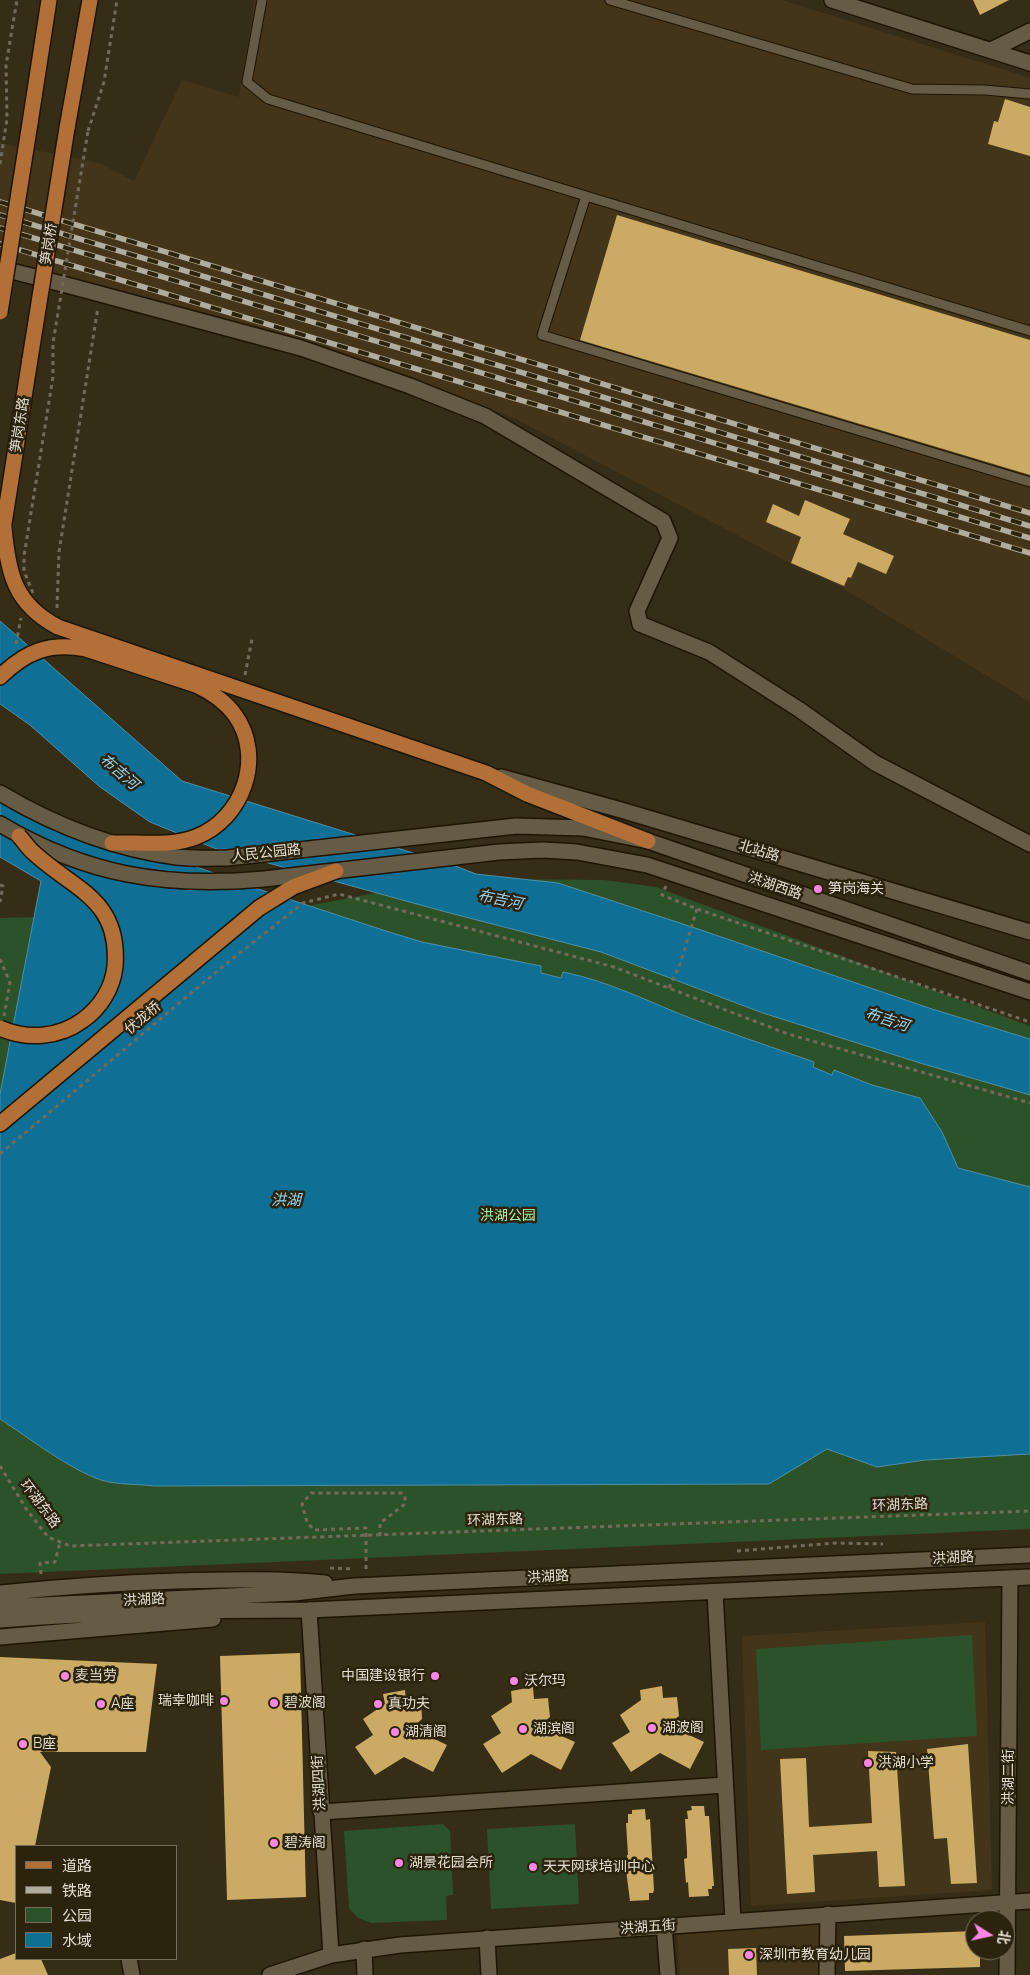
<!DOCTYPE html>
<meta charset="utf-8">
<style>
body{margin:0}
#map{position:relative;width:1030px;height:1975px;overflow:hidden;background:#362d17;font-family:Raleway,"Noto Sans SC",sans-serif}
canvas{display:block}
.legend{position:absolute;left:15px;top:1845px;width:162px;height:115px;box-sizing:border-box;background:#2c230d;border:1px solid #756d5b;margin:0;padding:6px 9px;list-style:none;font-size:15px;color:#e3ddd0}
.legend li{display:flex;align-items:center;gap:10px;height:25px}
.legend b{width:25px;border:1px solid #756d5b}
.north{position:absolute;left:965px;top:1910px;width:50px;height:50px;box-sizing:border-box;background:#2c230d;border:1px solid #756d5b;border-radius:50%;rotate:100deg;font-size:14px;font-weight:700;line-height:20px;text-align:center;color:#e3ddd0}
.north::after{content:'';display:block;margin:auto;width:18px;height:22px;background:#fc86e4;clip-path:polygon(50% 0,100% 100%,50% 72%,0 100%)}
</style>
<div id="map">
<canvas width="1030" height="1975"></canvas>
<ul class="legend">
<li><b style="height:6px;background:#b26f37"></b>道路</li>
<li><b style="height:6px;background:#b2ac9c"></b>铁路</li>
<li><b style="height:14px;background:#2c522a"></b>公园</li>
<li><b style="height:14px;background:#0f6f94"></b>水域</li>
</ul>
<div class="north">北</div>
</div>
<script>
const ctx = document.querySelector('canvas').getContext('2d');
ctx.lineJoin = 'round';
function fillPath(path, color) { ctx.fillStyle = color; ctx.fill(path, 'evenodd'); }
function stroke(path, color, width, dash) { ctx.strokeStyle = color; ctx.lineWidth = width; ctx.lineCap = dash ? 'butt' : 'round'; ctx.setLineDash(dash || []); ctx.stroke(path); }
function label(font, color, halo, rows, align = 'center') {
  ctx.font = font + ' Raleway,"Noto Sans SC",sans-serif'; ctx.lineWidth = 5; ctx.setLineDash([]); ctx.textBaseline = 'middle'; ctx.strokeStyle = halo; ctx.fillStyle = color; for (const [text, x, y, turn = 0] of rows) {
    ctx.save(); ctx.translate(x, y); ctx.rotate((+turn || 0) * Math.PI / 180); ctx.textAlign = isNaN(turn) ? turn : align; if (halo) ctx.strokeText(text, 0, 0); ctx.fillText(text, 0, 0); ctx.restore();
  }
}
const built = new Path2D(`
 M255 0H782L1030 78V702L839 586 788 562 516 419 359 362 71 277 0 260V143L100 163 134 181 182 80 239 97Z
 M985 1622 992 1890 751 1906 742 1636Z
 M819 1922V1975H680L677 1935Z`);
const green = new Path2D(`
 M500 879 604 880 656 887 1030 1026V1529L0 1574V918L287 910 390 890Z
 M972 1635 977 1736 761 1750 756 1649Z
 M443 1824 450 1831 453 1895 446 1896 447 1920 371 1923 358 1918 349 1908 344 1831Z
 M575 1824 579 1904 491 1909 487 1829Z`);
const water = new Path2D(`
 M0 621 182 781 458 867 476 874 558 883 695 928 932 1009 1030 1039V1095L920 1063 763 1013 601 952 446 912 214 848 150 822 100 787 30 725 0 704Z
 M29 800 75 824 267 892 389 932 422 942 541 966V973L561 978 563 972C609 981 651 1003 695 1020 735 1035 775 1048 814 1062L813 1067 832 1075 834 1070 872 1085 920 1098 942 1132 958 1168 1030 1187V1454L925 1460 877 1467 827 1449 769 1484 155 1486C138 1484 117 1485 101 1480 69 1469 29 1438 0 1419V1094L41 881 0 857V801Z`);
const building = new Path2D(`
 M973 0H1009L980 15Z
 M1005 99 1030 107V156L988 144 994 121 998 122Z
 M617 215 1030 340V475L580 340Z
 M805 500 850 519 843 534 894 556 886 574 858 562 851 578 848 577 844 586 791 563 801 537 766 522 773 504 799 516Z
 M300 1653 306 1897 227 1900 220 1656Z
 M0 1657 157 1664 146 1752H40L51 1767 35 1846H16V1903L0 1900Z
 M662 1686 663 1698 677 1697 679 1716 668 1725 704 1742 690 1769 660 1753 631 1772 612 1743 630 1732 620 1715 641 1700 640 1690Z
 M533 1687 534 1699 548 1698 550 1717 539 1726 575 1742 561 1770 531 1754 502 1773 483 1744 501 1733 491 1716 512 1702 511 1691Z
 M405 1690 406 1701 421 1700 422 1719 412 1728 447 1745 433 1772 404 1757 375 1775 355 1747 373 1735 363 1719 385 1704 383 1694Z
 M968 1744 977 1883 951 1884 947 1838 934 1839 927 1749Z
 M868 1751 896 1752 905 1886 879 1887 877 1851 813 1855 815 1892 787 1894 780 1759 806 1758 809 1827 872 1823Z
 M691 1806H704L705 1816H709L714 1886H712V1889H708L709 1896 689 1897 688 1882 686 1883 684 1859 687 1858V1851L685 1819H688L687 1811 692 1810Z
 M645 1809 646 1820 650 1819 654 1890 653 1893H649V1900L630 1901 625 1862H627V1855H628L626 1823H628V1814H632V1810Z
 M975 1931V1950H980V1967L845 1971 844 1936Z
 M756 1948 757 1975H729L728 1949Z
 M16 1953V1959H41L48 1975H0V1959Z`);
const path = new Path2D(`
 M88 131 104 82 117 0
 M0 164 7 119 6 65 17 0
 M57 608 59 552 98 307
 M16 644 21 618
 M245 675 252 639
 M0 885 3 886 0 902
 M666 886 662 895 697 909 1030 1022
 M0 959 10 983 4 1016
 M669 988 680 964 697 909
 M0 1154 222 967 303 903 339 894 614 967 788 1034 1030 1103
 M0 1466 27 1510 48 1537 70 1546 1030 1511
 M380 1536V1523L405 1504V1493
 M737 1551 835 1543 883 1544
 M330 1568 354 1569
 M41 1574 40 1563 55 1562 60 1542`);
const lane = new Path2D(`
 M262 0 247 82 268 99 586 196
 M610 0 912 89 985 90 1030 94
 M1030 331 586 196 542 335 1030 482`);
const street = new Path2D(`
 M832 0 1030 63
 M991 50 1030 31
 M0 268 74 287 301 348 410 386 485 416 663 521 670 538 637 611 640 624 709 652 800 710 875 763 1030 844
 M501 777 621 810 1030 932
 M715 1592 733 1921
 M309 1610 331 1955
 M321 1812 725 1785
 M664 1925 668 1975
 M487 1938 489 1975
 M364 1949 365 1975
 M129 1959 132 1975
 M270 1975 331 1955 400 1945 1030 1901
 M827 1975 828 1914`);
const secondary = new Path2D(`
 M0 793C54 825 114 849 177 857 193 859 210 858 227 858L516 826 583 828 648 841 1030 973
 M0 824C86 875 165 888 264 879L499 852 543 850 577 852 647 865 1030 992
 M0 1593C59 1587 117 1583 176 1581 225 1580 275 1578 325 1583
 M0 1607 294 1593 354 1586 1030 1555
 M0 1620C103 1612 206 1610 309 1610L1030 1577
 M0 1637 213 1619
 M1007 1975 1010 1578`);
const primary = new Path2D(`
 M30 123 49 0
 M67 128 90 0
 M4 527C8 573 14 604 58 627L486 773 527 794 648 841
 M2 536 30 359
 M0 677C26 651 50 642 86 649L196 685C211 692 225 701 235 715 265 757 243 819 196 837 171 847 139 842 112 843
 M0 1124 259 908 293 887 336 871`);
const rail = new Path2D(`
 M0 202 1030 513
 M0 215 1030 526
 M0 228 1030 538
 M0 244 1030 553`);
const pathBridge = new Path2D(`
 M33 593 24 571V556L53 377V343L88 131
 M366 1569V1528L314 1530 307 1522 302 1504 311 1493H405`);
const primaryBridge = new Path2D(`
 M0 312 30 123
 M30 359 67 128
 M0 1028C27 1040 59 1038 83 1020 100 1008 113 988 115 966 120 899 74 890 34 853 28 848 24 841 19 836`);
const markers = [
 [818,889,5,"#fc86e4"],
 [65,1676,5,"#fc86e4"],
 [435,1676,5,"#fc86e4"],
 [514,1681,5,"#fc86e4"],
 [224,1701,5,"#fc86e4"],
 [274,1703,5,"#fc86e4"],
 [101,1704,5,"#fc86e4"],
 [378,1704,5,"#fc86e4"],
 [652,1728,5,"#fc86e4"],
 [523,1729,5,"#fc86e4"],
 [395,1732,5,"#fc86e4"],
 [23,1744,5,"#fc86e4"],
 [868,1763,5,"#fc86e4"],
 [274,1843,5,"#fc86e4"],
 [399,1863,5,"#fc86e4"],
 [533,1867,5,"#fc86e4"],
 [749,1955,5,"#fc86e4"]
];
const streetNames = [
 ["笋岗桥",49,244,-81],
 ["笋岗东路",20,425,-81],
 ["北站路",759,851,17],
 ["人民公园路",266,853,-6],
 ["洪湖西路",775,886,19],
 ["伏龙桥",143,1018,-40],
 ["环湖东路",40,1504,53],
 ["环湖东路",900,1505,-2],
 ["环湖东路",495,1520,-2],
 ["洪湖路",953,1558,-3],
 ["洪湖路",548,1577,-3],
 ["洪湖路",144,1600,-3],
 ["洪湖二街",1009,1777,-90],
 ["洪湖四街",319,1783,-93],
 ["洪湖五街",648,1927,-4]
];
const poiNames = [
 ["笋岗海关",828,889],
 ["麦当劳",75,1676],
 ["中国建设银行",425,1676,"right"],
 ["沃尔玛",524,1681],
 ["瑞幸咖啡",214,1701,"right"],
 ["碧波阁",284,1703],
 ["A座",111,1704],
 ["真功夫",388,1704],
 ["湖波阁",662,1728],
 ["湖滨阁",533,1729],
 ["湖清阁",405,1732],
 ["B座",33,1744],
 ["洪湖小学",878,1763],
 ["碧涛阁",284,1843],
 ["湖景花园会所",409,1863],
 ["天天网球培训中心",543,1867],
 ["深圳市教育幼儿园",759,1955]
];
const parkNames = [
 ["洪湖公园",508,1216]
];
const waterNames = [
 ["布吉河",119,772,41],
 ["布吉河",500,900,12],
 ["布吉河",887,1020,18],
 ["洪湖",286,1200]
];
fillPath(built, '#423519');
fillPath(green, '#2c522a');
fillPath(water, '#0f6f94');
stroke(water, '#4f90a6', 1);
fillPath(building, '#cbab63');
stroke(lane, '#1e1502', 11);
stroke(street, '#1e1502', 18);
stroke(secondary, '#1e1502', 18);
stroke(primary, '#1e1502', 18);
stroke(path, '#736b59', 3, [4, 4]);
stroke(lane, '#665b44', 9);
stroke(street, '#665b44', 15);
stroke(secondary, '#665b44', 15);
stroke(primary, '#b26f37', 15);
stroke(rail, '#b2ac9c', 5.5);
stroke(rail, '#2c230d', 4, [11]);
stroke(primaryBridge, '#1e1502', 18, []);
stroke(pathBridge, '#736b59', 3, [4, 4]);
stroke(primaryBridge, '#b26f37', 15);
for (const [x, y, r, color] of markers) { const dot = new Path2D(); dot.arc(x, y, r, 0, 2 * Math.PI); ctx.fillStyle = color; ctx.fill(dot); stroke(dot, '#2c230d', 2); }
label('14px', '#e3ddd0', '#2c230d', streetNames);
label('14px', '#e3ddd0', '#2c230d', poiNames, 'left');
label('14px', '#a7efa1', '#2c230d', parkNames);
label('italic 15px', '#96d4f4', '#2c230d', waterNames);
</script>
